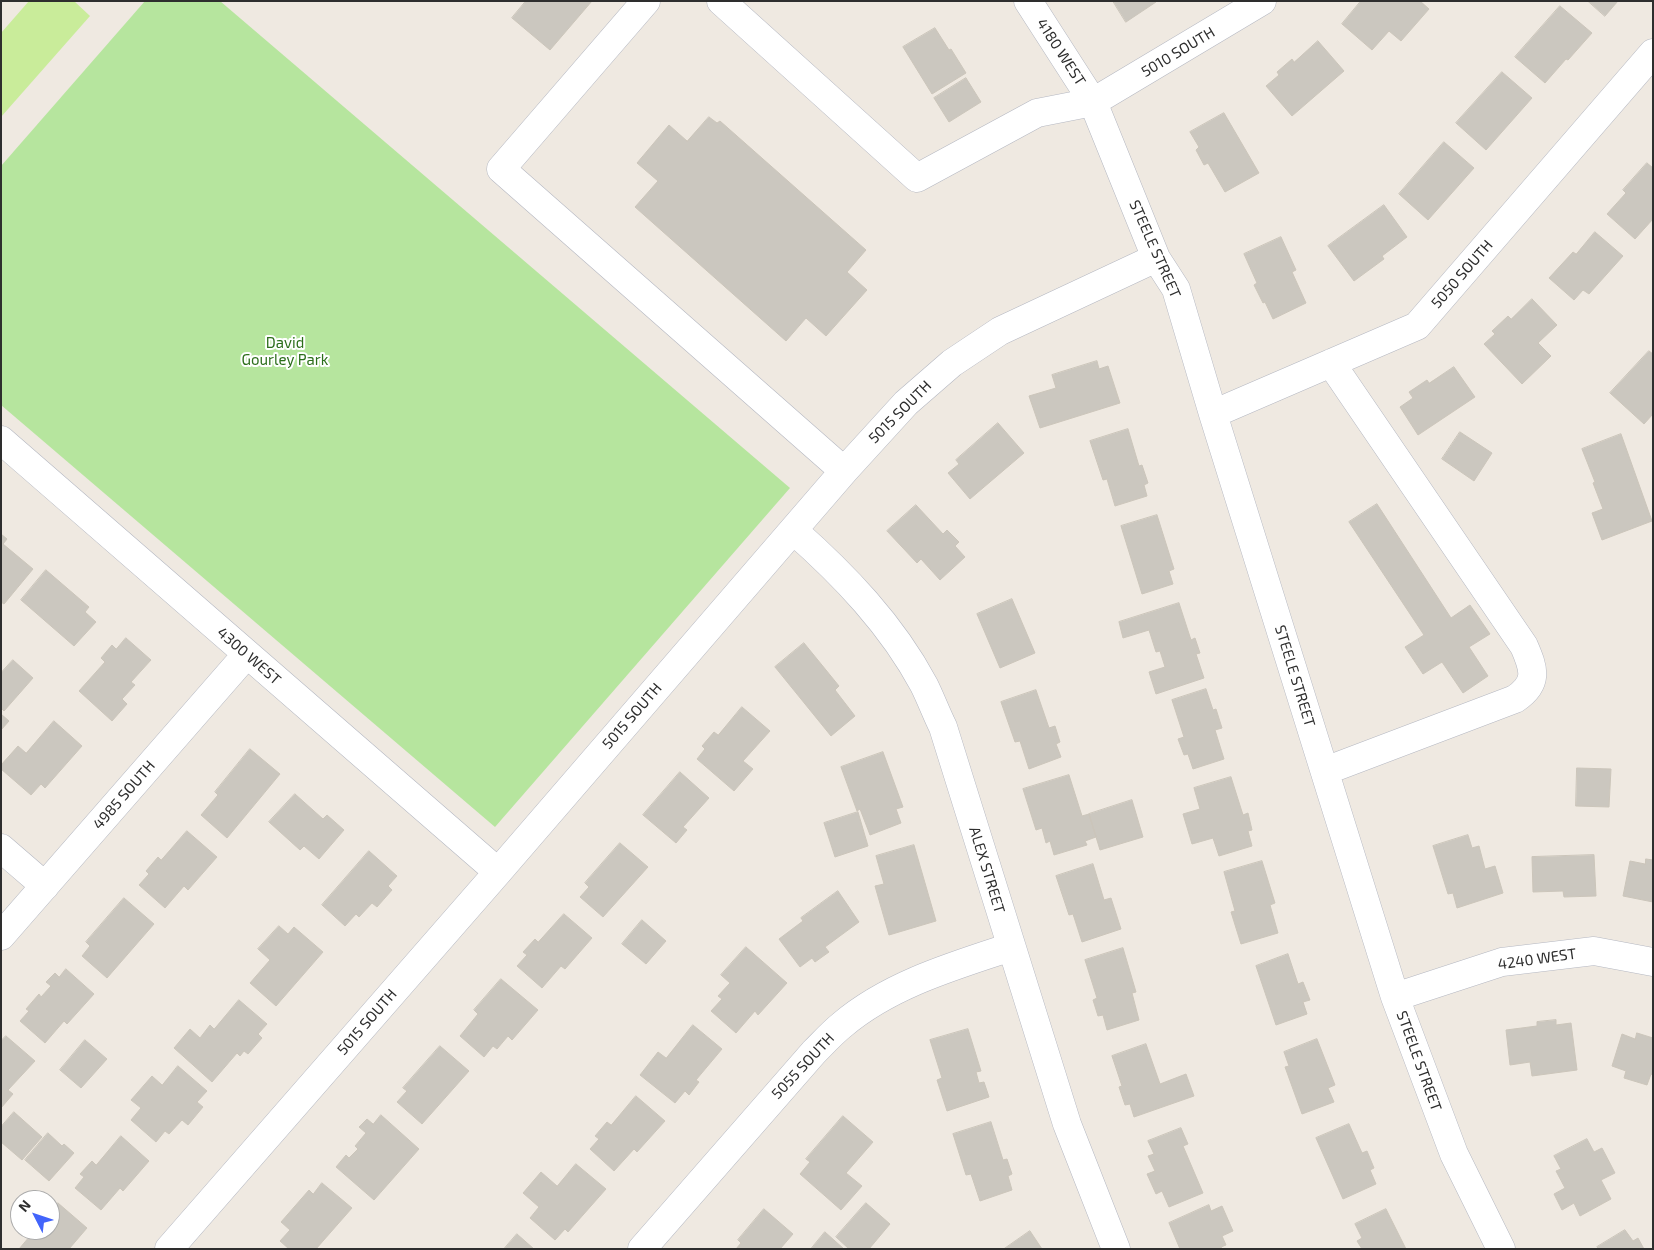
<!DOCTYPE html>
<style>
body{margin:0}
#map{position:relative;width:1654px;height:1250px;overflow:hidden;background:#efe9e1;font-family:"Exo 2",sans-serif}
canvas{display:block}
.frame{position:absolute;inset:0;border:2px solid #2e2e2e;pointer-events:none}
.north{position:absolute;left:10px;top:1190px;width:50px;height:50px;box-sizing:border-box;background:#fff;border:1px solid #ababab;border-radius:50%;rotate:311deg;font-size:14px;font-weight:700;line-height:20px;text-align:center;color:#2e2e2e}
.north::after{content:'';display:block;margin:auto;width:18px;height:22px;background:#4264fb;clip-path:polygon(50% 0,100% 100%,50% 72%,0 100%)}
</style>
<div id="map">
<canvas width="1654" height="1250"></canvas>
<div class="frame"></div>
<div class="north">N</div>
</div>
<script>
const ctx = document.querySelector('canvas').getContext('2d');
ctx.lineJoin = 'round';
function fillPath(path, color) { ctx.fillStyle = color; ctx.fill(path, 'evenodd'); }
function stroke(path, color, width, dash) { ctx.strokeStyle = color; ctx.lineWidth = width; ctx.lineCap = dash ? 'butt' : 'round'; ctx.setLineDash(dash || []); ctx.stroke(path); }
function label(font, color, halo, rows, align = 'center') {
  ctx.font = font + ' "Exo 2",sans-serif'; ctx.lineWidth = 4; ctx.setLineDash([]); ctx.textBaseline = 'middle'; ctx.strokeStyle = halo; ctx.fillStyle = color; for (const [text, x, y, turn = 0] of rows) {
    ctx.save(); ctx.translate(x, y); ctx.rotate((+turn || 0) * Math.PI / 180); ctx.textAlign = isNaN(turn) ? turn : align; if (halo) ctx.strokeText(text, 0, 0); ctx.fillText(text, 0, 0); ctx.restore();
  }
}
const green = new Path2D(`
 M145 1H220L790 488 495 827 1 405V166Z`);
const pitch = new Path2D(`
 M29 1H74L90 16 1 117V33Z`);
const building = new Path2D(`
 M526 1H592L550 50 512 18Z
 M1113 1H1156V2L1126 22Z
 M1361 1H1420L1429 9 1401 41 1389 31 1372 50 1342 24Z
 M1588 1H1618L1605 16Z
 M1560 6 1592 33 1568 60 1566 59 1545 83 1515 57Z
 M935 28 949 50 951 49 966 73 932 94 903 47Z
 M1318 41 1344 71 1292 116 1266 86 1279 75 1277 72 1292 59 1294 62Z
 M1502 72 1532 98 1486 150 1456 123Z
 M966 78 981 102 949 122 934 98Z
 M1224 113 1259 173 1225 192 1208 163 1204 165 1196 150 1199 147 1190 132Z
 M709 117 717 123 720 121 866 250 847 272 867 290 826 336 806 318 786 341 635 207 658 181 637 163 669 125 687 141Z
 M1444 142 1474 168 1428 220 1399 194Z
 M1647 163 1653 168V219L1635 239 1607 214 1626 193 1623 190Z
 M1384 205 1407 237 1382 256 1384 259 1354 281 1328 246Z
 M1595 232 1623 256 1589 294 1583 290 1574 300 1549 278 1573 252 1576 254Z
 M1281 237 1296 270 1292 272 1306 303 1273 319 1265 302 1263 303 1254 285 1257 283 1244 254Z
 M1532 299 1557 325 1538 343 1551 356 1522 384 1484 344 1495 334 1492 331 1508 316 1511 319Z
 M1649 351 1653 354V414L1644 424 1610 393Z
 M1097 361 1099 369 1108 366 1120 403 1040 428 1029 396 1056 388 1052 375Z
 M1454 367 1475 397 1418 435 1400 407 1413 398 1409 392 1427 380 1429 383Z
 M998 423 1024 453 970 499 948 473 959 464 956 460Z
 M1128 429 1139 466 1142 465 1148 483 1144 485 1147 496 1115 506 1107 479 1103 480 1090 441Z
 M1460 432 1492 453 1474 481 1442 459Z
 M1621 434 1652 521 1602 540 1592 513 1603 509 1593 483 1595 482 1582 449Z
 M1377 504 1451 618 1470 605 1490 634 1469 647 1488 676 1463 693 1442 662 1423 674 1405 647 1424 635 1349 522Z
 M916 505 943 534 947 530 959 542 955 546 965 557 940 580 921 559 917 563 887 531Z
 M1157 515 1174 569 1169 571 1173 584 1142 594 1121 526Z
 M1 534 7 539 3 544 33 569 4 604 1 602Z
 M46 570 89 607 85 612 96 622 74 646 21 600Z
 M1012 599 1035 653 1000 668 977 614Z
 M1179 603 1191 640 1195 638 1200 653 1196 654 1204 678 1156 694 1149 672 1165 667 1160 651 1156 652 1149 630 1123 638 1119 622Z
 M126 638 151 660 131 682 135 685 122 699 127 704 112 721 79 691 105 662 101 658 112 645 116 649Z
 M804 643 839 686 835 690 855 716 831 736 775 667Z
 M13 660 33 678 4 711 1 708V673Z
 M1206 689 1213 710 1216 709 1222 728 1215 730 1224 759 1193 769 1188 754 1184 755 1178 739 1184 737 1172 700Z
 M1036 690 1049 728 1055 726 1060 742 1056 744 1061 757 1029 769 1020 741 1015 742 1001 702Z
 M742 707 770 731 743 761 753 769 734 791 697 759 705 749 702 746 714 732 718 735Z
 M1 714 9 721 1 730Z
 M54 721 82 746 45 788 41 784 31 795 1 769V765L18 746 26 753Z
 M250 749 280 774 227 838 201 815 218 795 215 792Z
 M883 752 903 807 896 809 901 823 870 835 860 809 857 811 841 767Z
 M1577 768 1611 769 1609 807 1576 806Z
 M680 772 709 798 683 827 687 830 676 843 643 815Z
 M1069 775 1082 816 1089 814 1096 837 1085 841 1087 845 1054 855 1050 841 1046 843 1042 828 1036 830 1023 789Z
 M1231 777 1243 815 1248 813 1252 830 1248 831 1252 846 1219 856 1213 838 1192 844 1183 814 1200 809 1194 788Z
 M295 794 323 819 327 815 344 830 319 859 304 846 300 850 269 822Z
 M1132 800 1143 837 1100 850 1089 814Z
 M858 812 868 846 835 857 824 823Z
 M187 831 217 857 188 890 184 886 165 908 139 885 149 874 146 871 158 857 161 860Z
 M1468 835 1472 848 1479 846 1485 869 1495 866 1503 893 1457 908 1453 893 1448 894 1433 846Z
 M620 843 648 867 603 917 580 897 589 887 585 883Z
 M914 845 936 921 889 935 875 886 884 884 876 856Z
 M369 851 397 876 388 886 392 890 377 907 372 903 359 917 356 914 345 926 322 905Z
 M1594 855 1596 896 1564 897 1563 891 1533 892 1532 857Z
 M1646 859 1653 860V902L1623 896 1630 861 1645 864Z
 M1262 861 1275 903 1270 905 1278 933 1241 944 1231 912 1235 911 1224 872Z
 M1093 864 1104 900 1111 898 1121 929 1082 942 1073 914 1069 915 1056 876Z
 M838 891 859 922 825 947 829 952 815 962 812 958 800 967 779 939 803 921 801 918Z
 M124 898 154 924 107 978 82 956 90 946 86 942Z
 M564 914 592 938 565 969 561 966 542 988 517 966 527 955 523 952 535 939 538 942Z
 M642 920 666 941 646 964 622 944Z
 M279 926 288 934 294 927 323 952 276 1006 250 983 270 960 258 949Z
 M746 947 787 983 758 1015 755 1011 736 1033 711 1011 722 999 718 996 730 983 721 975Z
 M1123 948 1136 992 1132 993 1139 1020 1107 1030 1103 1015 1098 1016 1093 1000 1097 998 1085 960Z
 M1288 954 1298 984 1303 982 1310 1000 1303 1002 1307 1014 1276 1025 1256 966Z
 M66 969 94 994 67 1024 64 1021 45 1043 20 1021 29 1011 26 1009 39 994 41 997 51 986 46 982 55 973 59 977Z
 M501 979 538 1010 512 1040 508 1036 497 1049 493 1046 484 1057 460 1036 478 1014 474 1010Z
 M239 1000 267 1024 258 1034 262 1038 248 1054 244 1051 240 1056 237 1053 212 1082 174 1048 190 1029 200 1038 210 1025 214 1029Z
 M1556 1020V1025L1571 1023 1577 1070 1532 1076 1530 1062 1510 1065 1506 1030 1537 1026V1022Z
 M693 1025 722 1049 696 1080 699 1082 689 1095 685 1091 675 1103 640 1075 658 1052 666 1058Z
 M968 1029 981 1071 976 1072 979 1083 984 1082 989 1097 947 1111 937 1080 942 1078 930 1040Z
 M1637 1033 1653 1038V1075L1651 1074 1647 1085 1624 1078 1626 1071 1612 1066 1622 1034 1635 1039Z
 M6 1036 35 1061 8 1090 13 1094 1 1108V1041Z
 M1317 1039 1335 1085 1328 1088 1334 1102 1302 1114 1285 1067 1289 1066 1284 1052Z
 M85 1040 107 1059 81 1088 60 1070Z
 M1146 1044 1160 1084 1186 1074 1194 1096 1134 1117 1130 1104 1125 1105 1119 1087 1122 1086 1112 1056Z
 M440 1046 469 1071 422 1124 397 1102 407 1091 403 1088Z
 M178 1066 207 1091 197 1102 203 1107 188 1125 182 1120 169 1134 165 1131 156 1142 131 1120 141 1108 131 1100 152 1076 162 1085Z
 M636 1096 665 1121 637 1152 634 1149 614 1171 590 1149 599 1139 595 1136 607 1122 611 1125Z
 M14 1112 42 1137 22 1160 1 1142V1127Z
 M381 1115 419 1149 374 1200 336 1167 346 1155 349 1158 358 1149 355 1146 366 1133 359 1127 367 1119 373 1124Z
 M843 1116 873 1142 846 1173 862 1186 841 1210 800 1174 810 1162 806 1159Z
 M991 1122 1003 1160 1007 1159 1012 1174 1008 1176 1012 1190 980 1201 971 1174 966 1175 953 1134Z
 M1349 1124 1362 1153 1367 1151 1374 1168 1370 1170 1376 1184 1343 1199 1316 1138Z
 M1181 1128 1188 1144 1183 1146 1203 1193 1169 1207 1162 1191 1156 1194 1147 1174 1155 1171 1148 1156 1154 1154 1148 1141Z
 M48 1133 62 1146 64 1144 74 1153 49 1181 25 1160Z
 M121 1136 149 1161 123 1191 120 1188 101 1210 75 1188 84 1177 80 1174 92 1161 96 1165Z
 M1587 1139 1594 1152 1602 1148 1615 1173 1601 1180 1611 1199 1580 1216 1574 1203 1562 1210 1554 1194 1565 1188 1556 1171 1561 1169 1554 1156Z
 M576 1164 606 1189 568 1232 565 1229 555 1240 530 1218 539 1207 523 1193 541 1172 557 1186Z
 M322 1183 352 1208 316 1249H289L280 1241 290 1230 281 1222 309 1190 313 1194Z
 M58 1203 87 1228 69 1249H19L35 1230H50V1213Z
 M866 1203 890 1224 869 1249H849L836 1237Z
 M1209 1205 1211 1211 1222 1206 1233 1231 1222 1236 1226 1245 1221 1247 1222 1249H1180L1169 1223Z
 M764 1209 793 1234 780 1249H736L741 1243 738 1240Z
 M1386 1209 1406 1249H1362L1357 1241 1362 1238 1355 1224Z
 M1625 1230 1633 1241 1638 1238 1644 1249H1599L1597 1247Z
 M1030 1231 1042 1249H1004Z
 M825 1232 844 1249H811Z
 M517 1234 534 1249H504Z`);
const minor = new Path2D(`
 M646 1 501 169 844 471
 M721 1 917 178 1037 113 1093 102 1262 1
 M1028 1 1093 102 1156 258 1176 289 1213 414 1395 997 1454 1154 1501 1249
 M1213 414 1417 326 1653 53
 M1 440 498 872
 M793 530C844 575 892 625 924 685 931 699 936 713 943 727L1067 1124 1116 1249
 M1325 771 1515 699C1539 683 1534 669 1524 646L1331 363
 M1 848 45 886
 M1 936 247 654
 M1395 997 1502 962 1594 951 1653 962
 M169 1249 498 872 844 471 906 403 952 363 1000 331 1156 258
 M642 1249 814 1052C823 1043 832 1033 842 1025 889 985 953 966 1011 947`);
const streetNames = [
 ["4180 WEST",1061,52,57],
 ["5010 SOUTH",1178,52,-31],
 ["STEELE STREET",1155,249,66],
 ["5050 SOUTH",1462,274,-49],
 ["5015 SOUTH",900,412,-45],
 ["4300 WEST",249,656,41],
 ["STEELE STREET",1295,676,73],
 ["5015 SOUTH",632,716,-49],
 ["4985 SOUTH",124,795,-49],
 ["ALEX STREET",987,870,73],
 ["4240 WEST",1537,959,-8],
 ["5015 SOUTH",367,1022,-49],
 ["STEELE STREET",1419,1061,70],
 ["5055 SOUTH",803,1066,-47]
];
const parkNames = [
 ["David",285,343],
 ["Gourley Park",285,360]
];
fillPath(green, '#b6e59e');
fillPath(pitch, '#c9ec9a');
fillPath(building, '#cbc7bf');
stroke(building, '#cbc5ba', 1);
stroke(minor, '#b4b7c1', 29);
stroke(minor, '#fff', 28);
label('15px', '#2e2e2e', '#fff', streetNames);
label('15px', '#2c6e1b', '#fff', parkNames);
</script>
